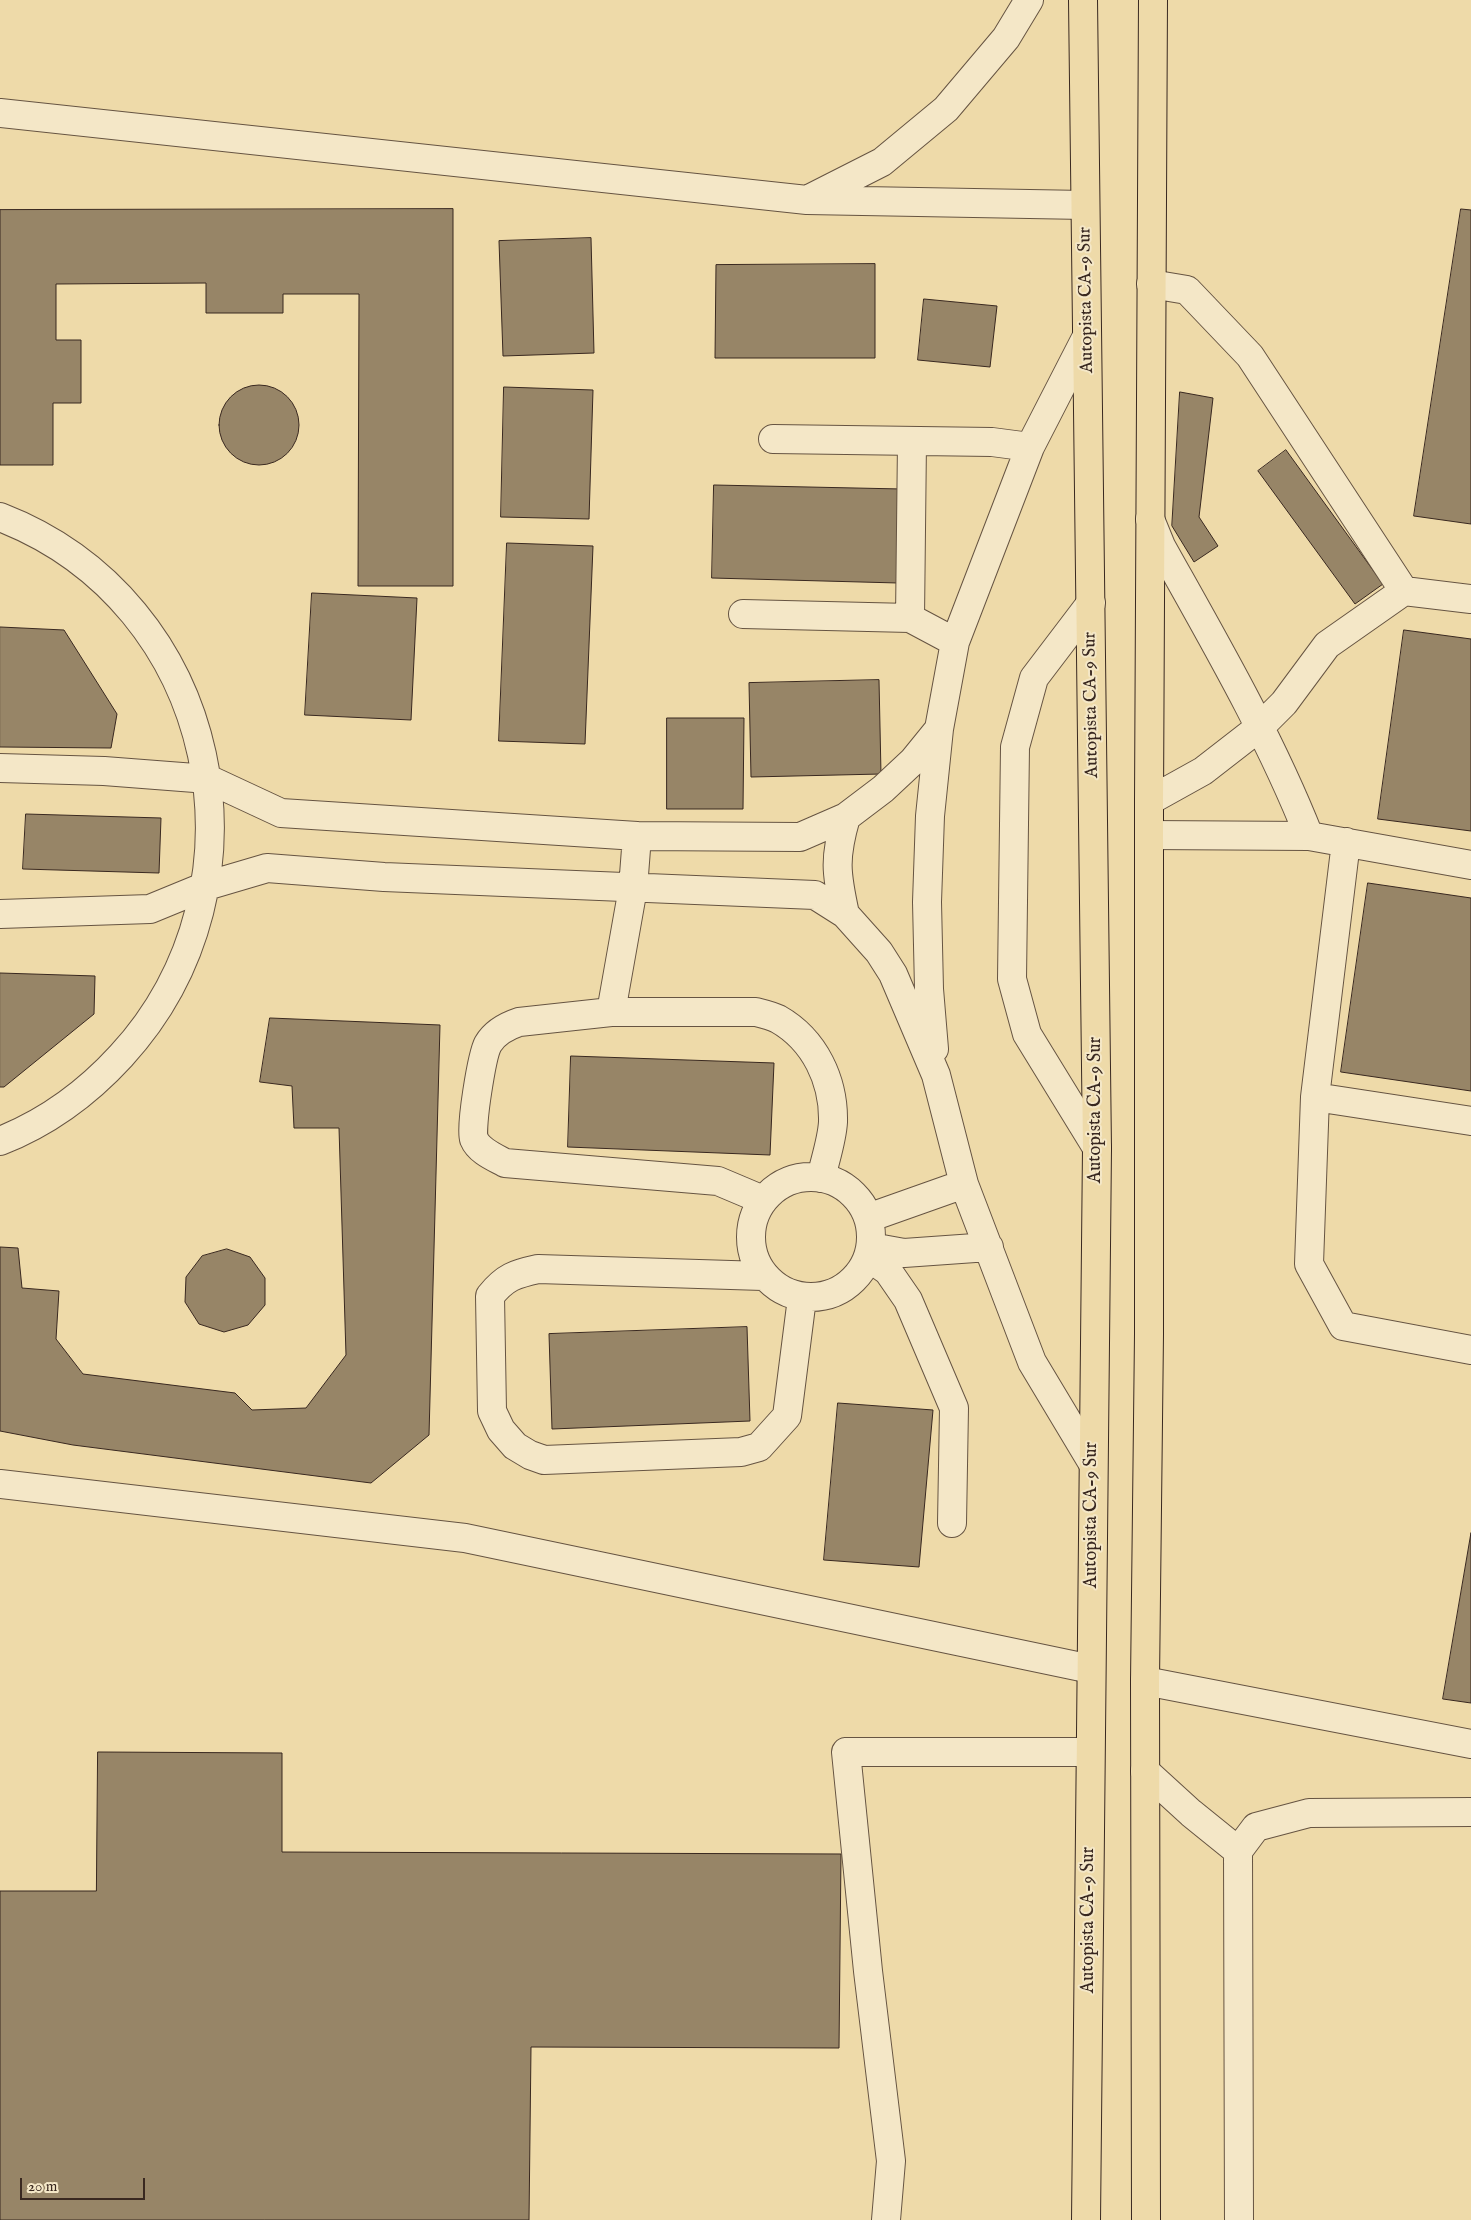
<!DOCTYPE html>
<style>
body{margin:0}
#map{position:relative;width:1471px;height:2220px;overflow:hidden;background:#eedaa9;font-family:"IM FELL English",serif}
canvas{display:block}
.scale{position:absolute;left:20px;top:2178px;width:125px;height:22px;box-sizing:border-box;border:2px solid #392820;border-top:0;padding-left:6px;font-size:15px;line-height:18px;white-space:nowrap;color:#392820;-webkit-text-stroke:4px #f4e7c7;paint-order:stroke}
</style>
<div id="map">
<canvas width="1471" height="2220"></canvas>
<div class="scale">20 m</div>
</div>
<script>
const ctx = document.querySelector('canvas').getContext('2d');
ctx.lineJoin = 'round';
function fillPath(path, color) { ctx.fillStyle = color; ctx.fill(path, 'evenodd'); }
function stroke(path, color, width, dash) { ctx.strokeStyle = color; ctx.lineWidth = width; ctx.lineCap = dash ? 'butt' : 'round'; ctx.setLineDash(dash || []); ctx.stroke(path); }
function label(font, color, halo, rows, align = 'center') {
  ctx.font = font + ' "IM FELL English",serif'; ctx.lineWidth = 4; ctx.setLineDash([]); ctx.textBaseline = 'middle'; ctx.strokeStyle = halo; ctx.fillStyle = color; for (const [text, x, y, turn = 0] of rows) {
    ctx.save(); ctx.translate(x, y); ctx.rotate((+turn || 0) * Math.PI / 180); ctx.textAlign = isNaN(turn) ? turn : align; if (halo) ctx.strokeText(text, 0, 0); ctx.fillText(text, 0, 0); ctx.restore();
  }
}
const building = new Path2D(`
 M453 209V586H358L359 294H283V313H206V283L56 284V340H81V403H53V465H0V210Z
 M1461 209 1471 210V524L1414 516Z
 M591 238 594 353 503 356 499 241Z
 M875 264V358H715L716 265Z
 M924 299 997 306 990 367 918 360Z
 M219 425a40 40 0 1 1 80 0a40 40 0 1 1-80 0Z
 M504 387 593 390 589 519 501 517Z
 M1180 392 1213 398 1199 517 1218 546 1194 562 1172 526Z
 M1286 450 1383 584 1355 604 1258 471Z
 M714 485 902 489 898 583 712 578Z
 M507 543 593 546 585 744 499 741Z
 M312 593 417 598 411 720 305 715Z
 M0 627 64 630 117 714 111 748 0 747Z
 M1404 630 1471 639V831L1378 819Z
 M879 680 881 774 751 777 749 683Z
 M667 718H744L743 809H667Z
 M26 814 161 818 159 873 23 869Z
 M1368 883 1471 898V1091L1341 1072Z
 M0 973 95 976 94 1014 4 1087H0Z
 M270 1018 440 1025 429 1435 371 1483 73 1445 0 1431V1247L18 1248 22 1288 59 1291 56 1339 83 1374 235 1393 252 1410 306 1408 346 1355 339 1128H294L292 1086 260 1082Z
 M571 1056 774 1063 770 1155 568 1147Z
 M227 1249 250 1257 265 1278V1305L248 1325 224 1332 199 1324 185 1302 186 1277 202 1256Z
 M747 1327 750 1421 552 1429 549 1334Z
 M838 1403 933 1410 919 1567 824 1560Z
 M1471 1533V1703L1443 1699Z
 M98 1752 282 1753V1852L841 1854 839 2048 531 2047 529 2220H0V1891H96Z`);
const minor = new Path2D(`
 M0 113 807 200 1085 205
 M811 198 882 162 946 109 1006 38 1029 0
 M1151 284 1187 290 1250 356 1404 591
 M773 439 992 442 1030 447
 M0 517C220 602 278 885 121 1056 88 1092 46 1123 0 1141
 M1150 519 1161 546C1214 641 1269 735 1309 836
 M1091 603 1034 678 1015 747 1012 979 1027 1034 1097 1148
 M743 614 910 618 955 642
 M910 618 912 441
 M0 768 104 771 208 779 281 813 637 836 800 837 846 817 883 789 913 761 939 729
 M1149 801 1203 771 1261 726 1284 703 1327 645 1404 591 1471 599
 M1149 835 1309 836 1471 865
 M637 836 633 888 611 1012H756C764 1014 772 1016 778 1019 815 1040 834 1081 833 1122 832 1140 825 1160 821 1178
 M1346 842 1315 1097 1309 1264 1343 1326 1471 1350
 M0 914 150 909 206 886 267 868 384 877 815 895 845 914 879 952 893 974 936 1075 964 1184 1032 1362 1092 1462
 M845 914C836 873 834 858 846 817
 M611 1012 519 1022C507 1026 495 1032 488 1044 482 1055 470 1128 474 1139 479 1151 494 1157 505 1163L718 1181 763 1200
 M934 1049 929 989 927 902 930 816 939 729 955 642 1030 447 1087 336
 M1315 1097 1471 1121
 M751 1237a60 60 0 1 1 120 0a60 60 0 1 1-120 0Z
 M868 1218 964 1184
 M871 1247 904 1253 989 1247
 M868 1257 888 1271 908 1300 954 1408 952 1523
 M763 1276 538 1269C515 1274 505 1277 490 1296L492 1411 501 1430 515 1446 530 1455 544 1460 741 1452 759 1447 787 1416 802 1298
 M0 1484 465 1538 1091 1669
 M1145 1681 1471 1744
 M1145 1771 1191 1813 1238 1851 1239 2220
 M1238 1851 1256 1827 1309 1813 1471 1812
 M886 2220 891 2161 868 1971 846 1752H1090`);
const highway = new Path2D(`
 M1083 0 1097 1148 1086 2220
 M1146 2220 1145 1681 1149 1334V801L1153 0`);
const streetNames = [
 ["Autopista CA-9 Sur",1087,300,-91],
 ["Autopista CA-9 Sur",1092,705,-91],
 ["Autopista CA-9 Sur",1096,1110,-90],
 ["Autopista CA-9 Sur",1092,1515,-90],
 ["Autopista CA-9 Sur",1089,1920,-90]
];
fillPath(building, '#978567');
stroke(building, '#392820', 1);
stroke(minor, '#665442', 30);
stroke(highway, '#392820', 30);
stroke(minor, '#f4e7c7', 28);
stroke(highway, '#eedaa9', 28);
label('18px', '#392820', '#f4e7c7', streetNames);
</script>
